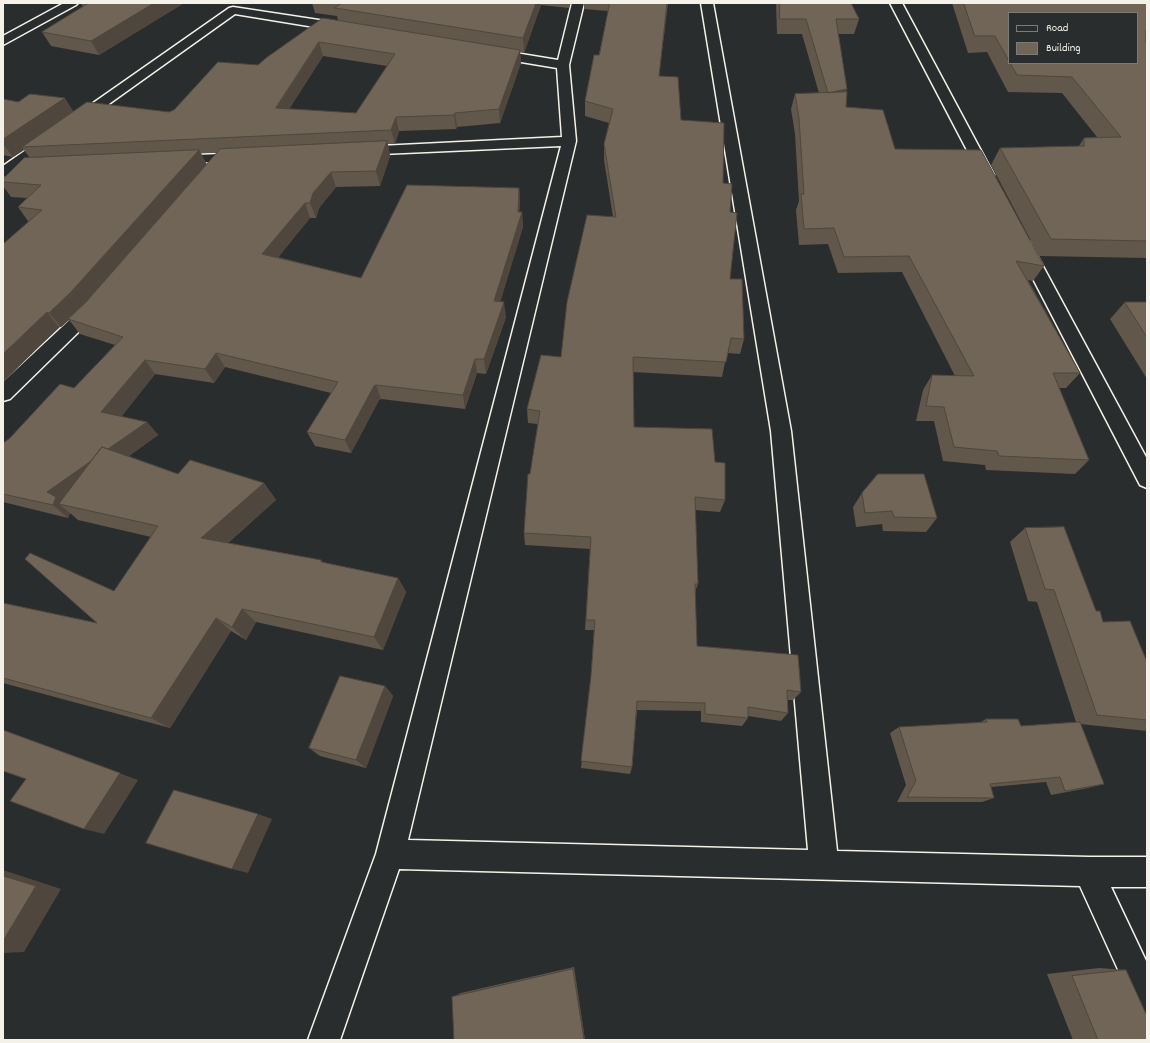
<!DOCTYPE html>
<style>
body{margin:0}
#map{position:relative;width:1150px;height:1043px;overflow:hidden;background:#2a2d2e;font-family:Dekko,sans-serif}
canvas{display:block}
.frame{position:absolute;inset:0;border:4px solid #f4f1e8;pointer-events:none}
.legend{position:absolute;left:1008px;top:12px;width:130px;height:52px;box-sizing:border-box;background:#2a2d2e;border:1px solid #7b7b78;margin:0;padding:5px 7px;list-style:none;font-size:12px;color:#f4f1e8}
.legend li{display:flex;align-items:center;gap:8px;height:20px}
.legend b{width:20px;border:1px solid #7b7b78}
</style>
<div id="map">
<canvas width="1150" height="1043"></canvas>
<div class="frame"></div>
<ul class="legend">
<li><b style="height:5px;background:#2a2d2e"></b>Road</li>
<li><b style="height:11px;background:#716557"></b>Building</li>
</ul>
</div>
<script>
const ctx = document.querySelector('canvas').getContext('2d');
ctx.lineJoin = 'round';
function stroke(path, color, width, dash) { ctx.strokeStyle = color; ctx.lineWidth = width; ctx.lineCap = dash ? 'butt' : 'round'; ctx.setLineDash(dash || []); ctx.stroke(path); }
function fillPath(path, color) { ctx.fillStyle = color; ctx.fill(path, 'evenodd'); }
const street = new Path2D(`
 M64 3H78L76 5 3 45V36Z
 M572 3H584L569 65 576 141 408 840 808 850 771 431 701 3H713L791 431 837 851 1089 857H1147V887H1111L1147 963V1014L1136 1009 1080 886 399 869 340 1040H308L376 854 561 146 359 155 354 154 352 151 354 148 359 147 562 137 557 68 491 57 487 56 485 53 487 50 491 49 558 60Z
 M890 3H902L994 175 992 178 987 179 982 178 980 175Z
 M233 7 345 24 349 25 351 28 349 31 345 32 235 14 8 176 3 177V166L229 8Z
 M242 153 247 154 249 157 247 160 175 164 170 163 168 160 170 157 175 156Z
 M1024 241 1030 242 1032 246 1147 459V488L1140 485 1016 246 1018 242Z
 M95 300 101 302 104 306 101 310 10 399 3 401V382L89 302Z`);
const wall = new Path2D(`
 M81 3H184L99 55 51 46 42 32 83 7Z
 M312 3H571L569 8 541 5 524 53 520 52 521 63 500 123 457 127 456 129 399 131 395 144H388L390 156 380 186 336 187 319 208 316 218H310L278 257 361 278 519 188 520 203 519 212H522L523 227 500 302 506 317 486 374 477 373 465 409 381 399 379 400 351 453 315 446 307 432 331 393 225 367 214 383 155 374 121 417 147 422 158 435 129 456 178 474 264 483 276 500 228 543 321 560 323 562 398 578 406 592 383 650 256 622 246 640 231 631 170 728 3 683V603L97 623 114 591 151 537 78 520 70 513 68 518 3 502V443L74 388 115 345 80 334 69 320 61 327H59L3 382 28 221 18 207 27 198 11 197 3 186V179L30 158 24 150 13 157 3 155V99L73 112H169L258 65 338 20 337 16 315 13ZM323 56 387 66 356 113 289 109ZM201 153H217L207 165Z
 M584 3H668L659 76 681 120 723 183 730 212V279L744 339 740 354 727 353 722 377 633 372 634 427 715 462 725 500 720 512 695 510 698 584 695 592 697 646 801 692 793 700H788V713L781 721 748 716V718L742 726 701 722V711L637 710 632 767 630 774 581 768 591 676 594 630H585L590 549 525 545 524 533 530 474 538 424 528 423 527 409 561 357 613 217 604 160V144L609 123 585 116V101L599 55 608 11 584 9Z
 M776 3H851L859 19 854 34H838L846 92V107L895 149 1044 266 1033 281 1028 280 1080 373 1066 388H1059L1089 460 1075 474 986 470 985 465 943 461 934 421H916L923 390 932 375 955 376 902 272 838 273 828 244 799 245 796 210 799 201 795 134 791 109 795 94 819 93 802 34H777Z
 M952 3H1147V258L1039 256 991 165 1000 148 1079 146 1084 138 1097 137 1062 93 1008 92 987 52 968 53ZM1009 13 1137 63H1009Z
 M1125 302H1147V379L1110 319Z
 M862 493 937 518 926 532 883 531 882 524 856 527 853 507Z
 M1025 528 1096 611 1103 622 1147 662V731L1080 724 1104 784 1088 788 1051 795 1046 782 991 787 994 798 982 802H897L906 785 890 733 899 727 979 723 986 719 1021 726 1076 722 1037 602 1028 601 1010 542Z
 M385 686 393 696 366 768 320 756 309 748Z
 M574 967 585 1040 452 997 461 993Z
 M1099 968 1126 970 1147 1040H1073L1047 974Z`);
const shadedWall = new Path2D(`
 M154 3H184L99 55 91 41Z
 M536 3H541V5L524 53 523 38Z
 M319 42 323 56 281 122 276 108Z
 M520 50 521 63 500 123 499 109Z
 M847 89 842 104 828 93Z
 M65 98 75 114 22 147 24 150 13 157 3 144V139Z
 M455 113 457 127 456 129 454 115Z
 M396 117 399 131 395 144 391 130Z
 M387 141 390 156 380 186 376 171Z
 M199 150 207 165 83 307 68 319 69 320 61 327 49 313Z
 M331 172 336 187 319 208 316 218 310 203 313 193Z
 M519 188 520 203 519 220 522 212 523 227 496 316 494 301 518 212Z
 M305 203 310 218 269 269 262 254Z
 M504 302 506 317 486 374 484 359Z
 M47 312 59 327 3 382V354Z
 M216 353 225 367 214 383 205 369Z
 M475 359 477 373 465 409 463 395Z
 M145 360 155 374 114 426 101 412Z
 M376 385 381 399 379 400 351 453 345 440 374 386Z
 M147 422 158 435 63 503 59 504 70 513 68 518 53 505 47 492Z
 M264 483 276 500 216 553 201 538Z
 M398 578 406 592 383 650 374 637Z
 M242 609 256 622 246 640 232 627Z
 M216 618 231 631 170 728 151 718Z
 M385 686 393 696 366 768 356 760Z
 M3 730 138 780 104 834 84 829Z
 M258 814 272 819 248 873 232 869Z
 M3 870 61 889 24 952 3 953Z
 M574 967 585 1040H584Z`);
const building = new Path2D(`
 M89 3H154L91 41 42 32Z
 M342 3H536L523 38 335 8Z
 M610 3H667L659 76 678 77 681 120 724 123 723 183 732 184 730 212 737 213 730 279H742L744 339 731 338 726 362 633 357 634 427 712 429 715 462 725 463V500L695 497 698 584H695L697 646 798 655 801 692 787 690 788 713 748 707V718L705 714V703L637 701 632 767 581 761 591 676 595 620H586L591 537 524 533 528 474H530L540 411 527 409 541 355 561 357 567 302 587 215 616 217 604 144 613 109 585 101 594 55H599Z
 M780 3H851L859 19H836L847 89 828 93 806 19H780Z
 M964 3H1147V30H1146V43H1147V241L1051 239 1000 148 1084 146V138L1121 137 1072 77 1017 75 1010 63H1137V13H1009V61L995 36H975Z
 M323 18 520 50 499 109 455 113 454 115 396 117 391 130 22 147 87 102 169 112 174 110 218 62 258 65 266 58ZM319 42 395 54 356 113 276 108Z
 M847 92 846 107 883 110 895 149 981 150 1044 266 1016 261 1080 373H1053L1089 460 999 456 997 451 954 447 944 407 926 406 932 375 974 376 909 256 844 257 834 228 804 229 801 194H804L799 118 795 94Z
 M30 94 65 98 3 139V99L18 102Z
 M387 141 376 171 331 172 313 193 310 203H305L262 254 361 278 407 185 519 188 518 212H522L494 301 504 302 484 359H475L463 395 376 385 374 386 345 440 307 432 338 382 216 353 205 369 145 360 101 412 147 422 108 449 102 447 91 461 47 492 56 497 53 505 3 494V443L9 439 60 384 74 388 123 337 68 319 86 302 220 149Z
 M199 150 71 292 49 313 47 312 3 354V244L42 210 18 207 41 185 3 182V179L24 158Z
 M1125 302H1147V337Z
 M102 447 178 474 190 460 264 483 201 538 321 560V562L398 578 374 637 242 609 232 627 216 618 151 718 3 678V603L97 623 25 559 30 553 114 591 158 526 59 504Z
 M878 474H924L937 518 894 517 892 511 865 513 862 493Z
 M1064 527 1096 611H1100L1103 622 1130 621 1147 662V720L1097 715 1054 590 1045 589 1025 528Z
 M340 676 385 686 356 760 309 748Z
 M986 719H1018L1021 726 1080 722 1104 784 1065 791 1060 777 990 784 994 798 907 797 916 781 899 727 987 722Z
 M3 730 120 773 84 829 10 801 26 779 3 771Z
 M174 790 258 814 232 869 146 843Z
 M3 876 36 886 3 941Z
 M573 969 584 1040H454L452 997Z
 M1126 970 1147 1016V1040H1098L1072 976Z`);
stroke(street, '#f4f1e8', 3);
fillPath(street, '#2a2d2e');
fillPath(wall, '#61574b');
fillPath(shadedWall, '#4f473d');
fillPath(building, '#716557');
stroke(building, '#4f473d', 1);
</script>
